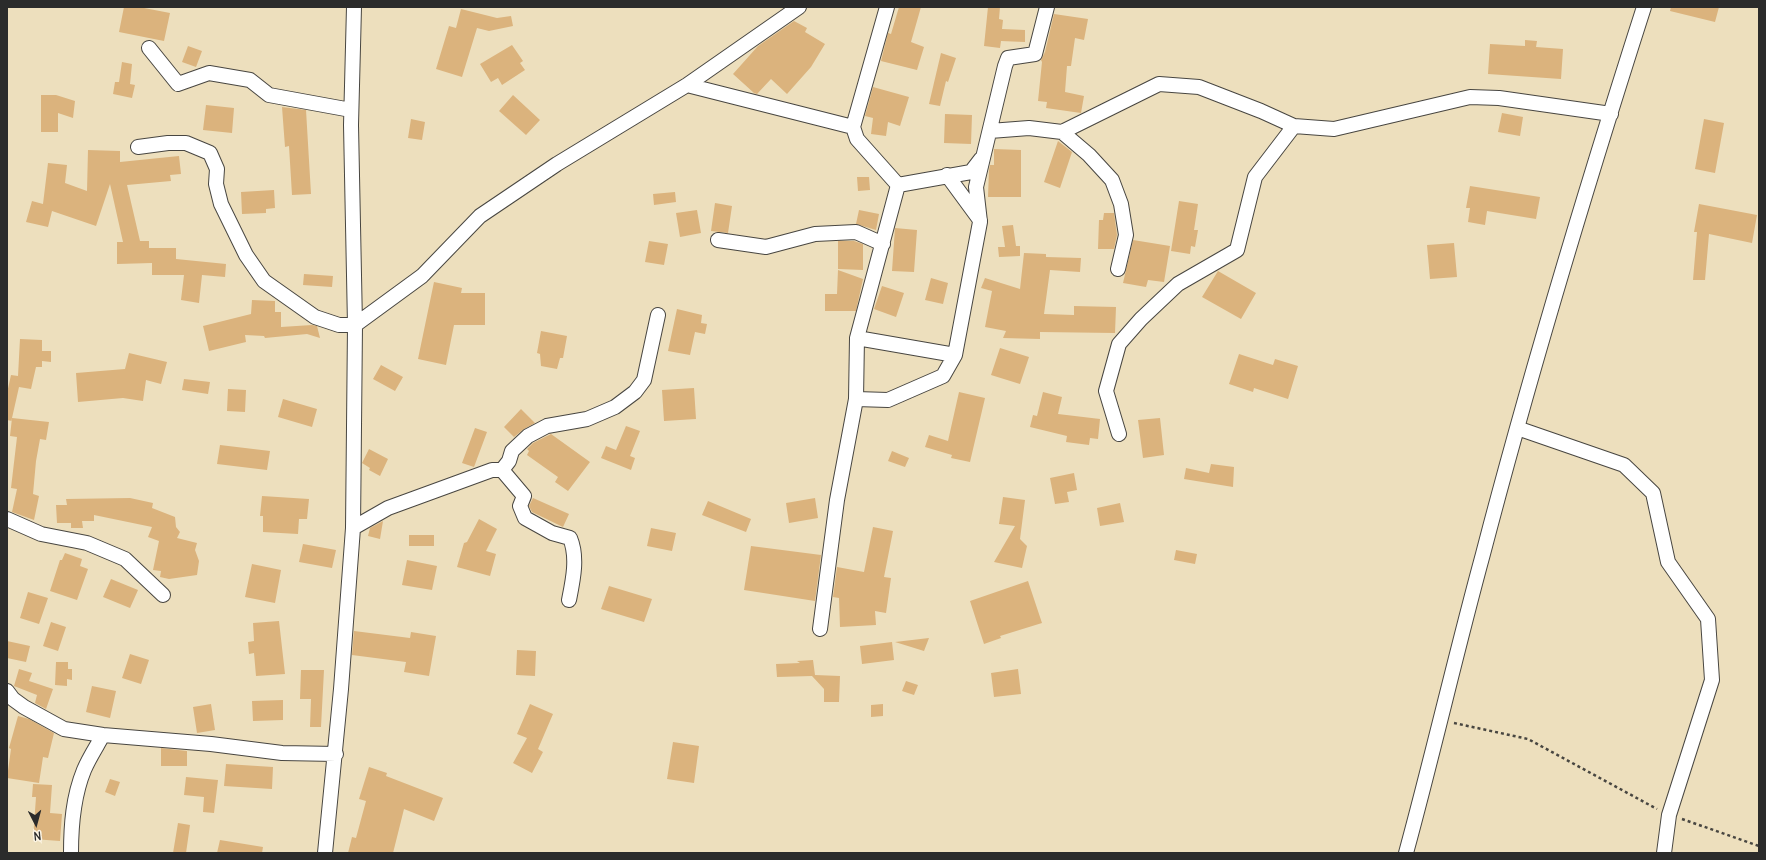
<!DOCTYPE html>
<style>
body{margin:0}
#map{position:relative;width:1766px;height:860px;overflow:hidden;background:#eddfbd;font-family:Delius,sans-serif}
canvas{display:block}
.frame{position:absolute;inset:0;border:8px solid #2b2b2b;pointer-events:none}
.north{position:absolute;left:16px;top:804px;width:40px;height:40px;-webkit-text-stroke:3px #fcf5e5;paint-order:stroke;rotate:174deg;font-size:11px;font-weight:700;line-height:16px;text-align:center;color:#2b2b2b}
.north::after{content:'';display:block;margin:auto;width:14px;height:18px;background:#2b2b2b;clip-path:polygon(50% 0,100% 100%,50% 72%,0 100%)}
</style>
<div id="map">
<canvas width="1766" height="860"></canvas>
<div class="frame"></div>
<div class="north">N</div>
</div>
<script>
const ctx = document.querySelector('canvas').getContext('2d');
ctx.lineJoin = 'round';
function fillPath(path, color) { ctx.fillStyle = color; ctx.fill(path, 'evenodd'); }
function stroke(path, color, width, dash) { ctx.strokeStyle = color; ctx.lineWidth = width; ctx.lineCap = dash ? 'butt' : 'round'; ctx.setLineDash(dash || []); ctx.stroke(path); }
const building = new Path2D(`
 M124 7H139L170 13 164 41 119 32Z
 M899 7H921L911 42 924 47 917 70 881 61 888 33 891 34Z
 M988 7H1000L999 19 1003 20 1002 29 1025 30V42L1001 41 1000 48 984 46Z
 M1671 7H1719L1715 22 1670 11Z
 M461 9 497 18 511 16 513 26 489 31 477 28 462 77 436 69 449 26 456 28Z
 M1054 14 1088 19 1084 40 1075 38 1071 66H1067L1065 92 1084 96 1081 113 1046 108 1047 102 1038 101 1042 62 1041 60 1045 52Z
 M794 21 807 28 805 32 825 44 811 67 787 94 771 79 757 94 754 93 733 74 758 46Z
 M1525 40 1537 41 1536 47 1563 49 1561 79 1488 74 1490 44 1525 46Z
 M512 45 523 61 520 63 525 70 502 85 498 78 491 82 480 64Z
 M188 46 202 51 196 67 182 62Z
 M941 53 956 58 948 82 946 81 940 106 929 104Z
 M122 62 132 64 130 84 135 85 132 98 113 94 115 82H119Z
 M873 87 909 97 900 126 888 122 886 136 871 134 873 118 865 116Z
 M41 95H56L75 101 73 118 58 113V132H41Z
 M513 95 540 120 526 135 499 111Z
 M206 105 234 108 232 133 203 130Z
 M282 107 306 110 311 194 292 195 289 146 285 147Z
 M1502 113 1523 117 1520 136 1498 132Z
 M945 114 972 115 971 144 944 143Z
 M411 119 425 122 422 140 408 138Z
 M1704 119 1724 123 1715 173 1695 169Z
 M1058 141 1072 152 1060 188 1044 182Z
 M994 149 1021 150V197H988L989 170 990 165H994Z
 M88 150 120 151V162L179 156 181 174 170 175 171 181 127 185 140 241H149V248H176V259L226 264 225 277 202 275 199 303 181 300 184 275H152V263L117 264V242H123L110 184 96 226 52 211 48 227 26 222 32 201 43 204 48 163 67 165 65 183 87 191Z
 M857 177H869L870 190 858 191Z
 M1470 186 1540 197 1536 219 1487 211 1485 225 1468 222 1470 208H1466Z
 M274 190 275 208 266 209V213L242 214 241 192Z
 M675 192 676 202 654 205 653 194Z
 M1179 201 1198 204 1194 230H1198L1195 247 1191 246 1190 254 1171 251Z
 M715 203 732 206 728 233 711 231Z
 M1699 204 1757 215 1752 243 1709 234 1705 280H1693L1697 232H1694Z
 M697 210 701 233 680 237 676 213Z
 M859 210 879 214 876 230 856 224Z
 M1104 213H1114L1117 235 1114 249H1098L1099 220H1103Z
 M1013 225 1016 246H1020V256L999 257 998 247H1005L1002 226Z
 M895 228 917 230 914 272 892 271Z
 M1133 240 1170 246 1164 282 1148 280 1146 287 1123 283Z
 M649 241 668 244 664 265 645 262Z
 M838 241H854L863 244V270L838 269Z
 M1454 243 1457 277 1430 279 1427 245Z
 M1024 253 1046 254V257L1081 258 1080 272 1050 270 1044 314 1074 315V306L1116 307 1115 333 1040 332V339L1003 338 1006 331 985 327 992 291 981 288 985 278 1020 289Z
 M838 270 863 279 856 311H825V294H837Z
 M1218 271 1256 293 1241 319 1202 297Z
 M304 274 333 276 332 287 303 285Z
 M931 278 948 283 943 304 925 300Z
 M434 282 462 288 461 293H485V325H454L446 365 418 359Z
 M882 286 904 293 896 317 874 309Z
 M252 300 275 301V312H281V327L312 325 317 326 320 338 307 334 265 338 264 336 245 335 246 342 209 351 203 326 251 314Z
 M677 309 702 315 701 323 707 324 705 334 695 332 690 355 668 351Z
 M541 331 567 336 563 358H560L557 369 541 366 540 354 537 353Z
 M20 339 42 340V351H51V362L42 361V367H36L31 389 19 387 12 418 49 422 46 440 40 439 36 461 33 494 39 496 34 520 12 512 17 489 11 488 17 437 10 436 12 418V421L7 420V393L11 375 18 376Z
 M1000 348 1029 357 1020 384 991 375Z
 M129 353 167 362 161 384 146 380 143 401 123 398 78 402 76 373 125 369Z
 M1239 354 1273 365 1275 359 1298 366 1288 399 1254 388 1253 392 1229 384Z
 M381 365 403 377 395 391 373 379Z
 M184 379 210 382 208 394 182 390Z
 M694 388 696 419 664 421 662 390Z
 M228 389 246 390 245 412 227 411Z
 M959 392 985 398 970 462 951 458 952 455 925 447 929 435 948 441Z
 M1043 392 1062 397 1058 414 1100 419 1098 439 1090 438 1089 445 1066 442 1067 436 1030 427 1033 415 1037 416Z
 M283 399 317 409 312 427 278 417Z
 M521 409 535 423 524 429 514 437 504 427Z
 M1160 418 1164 455 1143 458 1138 420Z
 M626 426 640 431 630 456 635 458 631 470 601 458 606 446 616 450Z
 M475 428 487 432 474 467 462 463Z
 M551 434 590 462 568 491 555 482 558 477 527 455 529 451 527 449 533 443Z
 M220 445 270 451 267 470 217 464Z
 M369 449 388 459 380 476 369 470 370 468 362 463Z
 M892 451 909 458 905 467 888 461Z
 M1211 464 1234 467 1233 487 1184 479 1186 468 1209 473Z
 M1074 473 1077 490 1067 492 1069 502 1055 504 1050 478Z
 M262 496 309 499 307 519H299L298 534 263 532V516H260Z
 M1003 497 1025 500 1020 539 1027 546 1022 568 994 562 1015 526 999 524Z
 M130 498 153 503 152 508 175 517 176 527 180 532 177 538 197 543 195 550 199 561 197 575 169 579 160 577 161 571 153 570 159 541 148 537 152 527 94 515V521H82L83 528H71V523H57L56 505H67L66 499Z
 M533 498 569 514 563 527 532 512 529 506Z
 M815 498 818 518 789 523 786 503Z
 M708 501 751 519 746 532 702 515Z
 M1120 503 1124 522 1100 526 1097 508Z
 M479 519 497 529 486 551 496 554 490 576 457 567 464 543 467 542Z
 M383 521 380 539 368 536 370 528Z
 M873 527 893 531 884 577 891 578 886 613 875 611 876 625 840 627 839 598 833 597 837 567 864 572Z
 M651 528 676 533 672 551 647 546Z
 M409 535H434V546H409Z
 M303 544 336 550 332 568 299 562Z
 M751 546 821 555 815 601 744 590Z
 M1176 550 1197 554 1195 564 1174 560Z
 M65 553 82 559 80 566 88 569 77 600 50 591 60 560H62Z
 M407 560 437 566 432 590 402 585Z
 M252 564 281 570 275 603 245 597Z
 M111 579 138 590 130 608 103 597Z
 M1028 581 1042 623 1000 636 1001 638 984 644 970 601Z
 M609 586 652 599 644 622 601 609Z
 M28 592 48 598 39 624 20 618Z
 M279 621 285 674 256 676 254 653 249 654 248 642 254 641 253 623Z
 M51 622 66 627 58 651 43 646Z
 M354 631 410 638 411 632 436 636 429 676 404 672 406 662 352 655Z
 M929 638 924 651 895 642Z
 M7 641 30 646 26 662 7 658Z
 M892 642 894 660 862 664 860 646Z
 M517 650 536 651 535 676 516 675Z
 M130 654 149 660 141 684 122 678Z
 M813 660 815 675 840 676 839 702H824V689L812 676 777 677 776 664 800 663 797 661Z
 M56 662H68V669H72V680L67 679V686L55 685Z
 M19 669 32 673 29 681 53 689 46 709 35 703 37 695 14 686Z
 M1018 669 1021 694 994 697 991 673Z
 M301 670H324L321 727H310L311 699H300Z
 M906 681 918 685 914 695 902 691Z
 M92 686 116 691 110 718 86 712Z
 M283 700V720L253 721 252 701Z
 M211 704 215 730 197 733 193 707Z
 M530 704 553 714 538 749 543 752 532 773 513 763 527 738 517 734Z
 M883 704V716L871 717V705Z
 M18 716 29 719 54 733 48 758 43 757 39 783 7 778 11 749 9 748Z
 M673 742 699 746 694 783 667 779Z
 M161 748 187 751V766H161Z
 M226 764 273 767 272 789 224 786Z
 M369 767 387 773 386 776 443 798 434 821 404 809 393 853H348L352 837 356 838 366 801 359 799Z
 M186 777 218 780 214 813 203 812 204 797 184 795Z
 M110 779 120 782 115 796 105 792Z
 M33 784 52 785 50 813 62 814 60 841 33 839 36 797H32Z
 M178 823 190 825 186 853H173Z
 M220 840 263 847 262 853H217Z`);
const path = new Path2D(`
 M1454 723 1528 739 1657 809
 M1682 819 1759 846`);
const minor = new Path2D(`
 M887 7 853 127 857 139 898 185
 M149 48 178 84 209 73 250 80 269 95 351 110
 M687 85 853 127
 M990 131 1029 128 1062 132 1089 155 1112 180 1121 204 1126 235 1118 269
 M1062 132 1159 84 1199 87 1261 111 1294 126 1334 129 1470 97 1499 98 1611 114
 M138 147 168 143H186L210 153 217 169 216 184 221 204 246 255 264 281 315 317 339 325H355L422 276 480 216 557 164 687 85 799 7
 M947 175 980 220
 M898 185 971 172 981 159
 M718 240 766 247 815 234 856 232 883 244
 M857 338 955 355
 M856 399 888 400 943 376 955 355 980 222 976 187 1005 66 1008 58 1035 54 1047 7
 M1517 428 1624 465 1653 493 1668 562 1708 619 1712 680 1669 815 1664 853
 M1119 434 1106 391 1119 344 1141 319 1178 284 1237 250 1255 177 1294 126
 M502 470 524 496 520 506 525 518 552 533 570 538C578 557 573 580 569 600
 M7 519 41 534 87 543 125 559 163 595
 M353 528 388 508 492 470H502L509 461 512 451 528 436 547 426 587 419 615 407 635 392 644 380 658 315
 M820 629 837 500 856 399 857 338 898 185
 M7 691 13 699 24 707 64 729 103 735 211 744 282 753 336 754
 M71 853C71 825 73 797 84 770 89 758 97 746 103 735
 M325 853 341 689 353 528 355 325 351 125 354 7
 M1406 853C1433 754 1456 653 1483 554 1531 370 1586 188 1644 7`);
fillPath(building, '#dbb37d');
stroke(minor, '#484641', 16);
stroke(path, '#484641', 2.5, [3, 3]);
stroke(minor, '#fff', 14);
</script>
